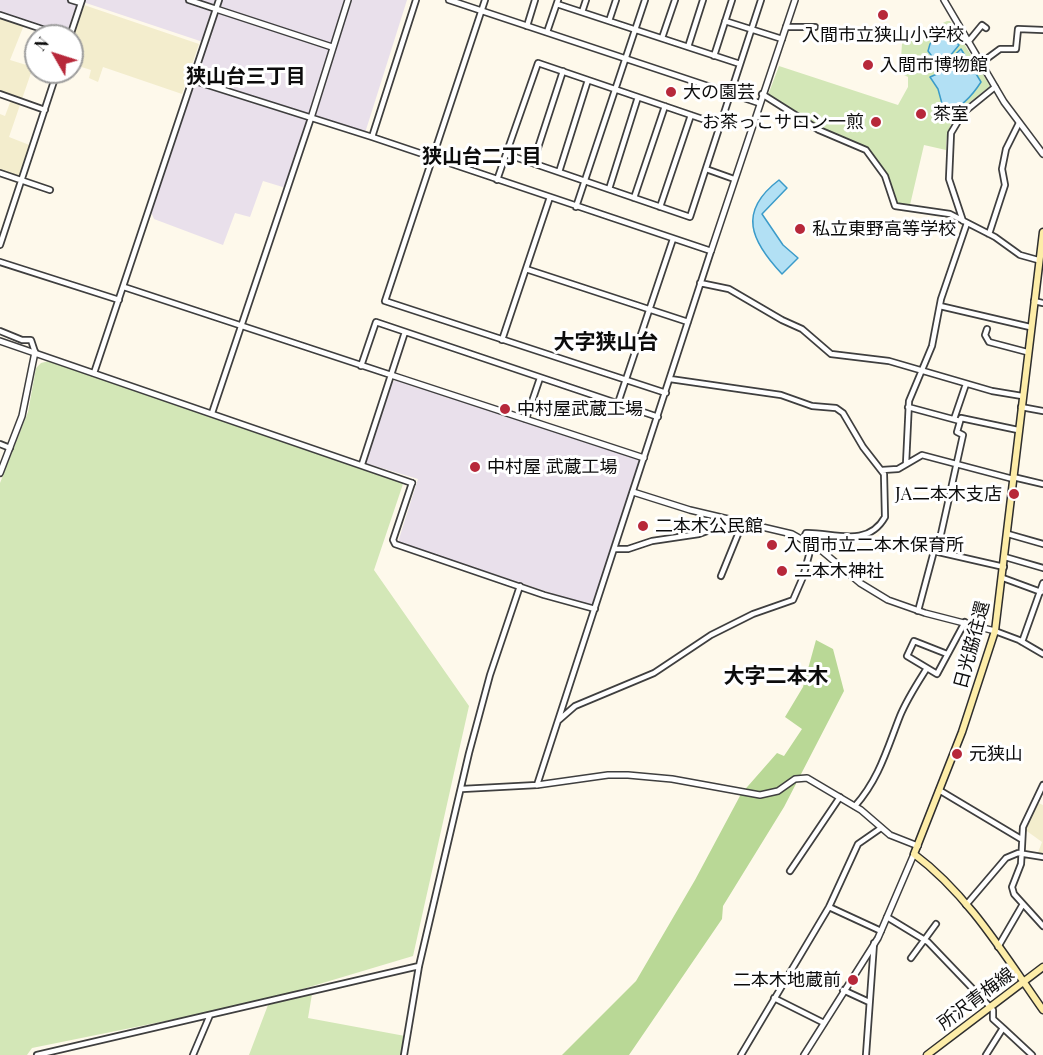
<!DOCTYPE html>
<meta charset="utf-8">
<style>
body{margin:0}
#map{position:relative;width:1043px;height:1055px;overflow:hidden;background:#fef9eb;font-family:"Playfair Display",serif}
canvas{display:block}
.north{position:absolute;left:24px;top:24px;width:60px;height:60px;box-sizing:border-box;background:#fff;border:2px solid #9e9e9e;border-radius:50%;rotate:309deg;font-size:16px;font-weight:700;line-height:24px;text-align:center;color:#0c0c0c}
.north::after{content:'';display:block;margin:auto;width:21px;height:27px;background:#b7283a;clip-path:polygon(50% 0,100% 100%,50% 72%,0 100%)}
</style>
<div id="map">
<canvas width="1043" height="1055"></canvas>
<div class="north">N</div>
</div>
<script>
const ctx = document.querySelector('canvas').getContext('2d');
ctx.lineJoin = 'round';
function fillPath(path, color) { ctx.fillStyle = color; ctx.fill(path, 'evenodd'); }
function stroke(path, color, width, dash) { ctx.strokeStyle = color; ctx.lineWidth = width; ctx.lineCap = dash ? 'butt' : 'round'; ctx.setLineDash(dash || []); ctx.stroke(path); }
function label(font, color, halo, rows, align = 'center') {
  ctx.font = font + ' "Playfair Display","Noto Sans JP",serif'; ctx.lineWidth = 6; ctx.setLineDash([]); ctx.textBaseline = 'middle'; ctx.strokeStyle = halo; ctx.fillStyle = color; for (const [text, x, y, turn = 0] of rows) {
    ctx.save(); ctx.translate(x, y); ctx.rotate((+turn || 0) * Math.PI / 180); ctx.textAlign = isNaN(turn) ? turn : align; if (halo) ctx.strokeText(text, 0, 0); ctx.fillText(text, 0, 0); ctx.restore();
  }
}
const industrial = new Path2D(`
 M0 0H407L365 133 310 115 286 188 263 181 250 217 235 213 223 245 154 219 151 212 206 43 80 1 67 35 0 13Z
 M396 380 638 459 640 463 593 607 398 542 418 479 365 463 391 383Z`);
const farmland = new Path2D(`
 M84 5 199 44 182 94 103 67 98 82 89 78 91 70 72 64V39Z
 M0 17 24 25 10 60 33 67 9 137 32 146 21 178 0 171V114L5 116 11 100 0 93Z
 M1036 802 1043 805V856L1037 855 1042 842 1024 829Z`);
const green = new Path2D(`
 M947 21H950L990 86C965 107 946 115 946 150L924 145 910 205 894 203 886 175 878 161 866 149 820 129 768 95 779 66 898 105 908 87V77L900 73 903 29 917 35Z
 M49 361 404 481 374 570 469 706 413 956 259 1002 32 1048 27 1055H0V483L28 412 36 368 41 363Z
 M312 994 308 1018 405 1036 403 1055H249L268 1005Z`);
const forest = new Path2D(`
 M816 640 833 649 844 691 784 807 723 906 722 919 629 1055H562L636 981 695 880 741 794 777 753 784 756 802 729 785 717 803 687Z`);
const water = new Path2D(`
 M940 34 948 35 959 45 945 62 934 59 928 51 930 44Z
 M961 49 981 82C974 93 958 113 944 111L938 89 930 77 944 71 943 66Z
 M779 180 787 188 762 214 783 245 798 258 782 274C751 241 737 212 779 180Z`);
const minor = new Path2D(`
 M71 0 81 3
 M189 0 216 9
 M485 0 385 301 666 393
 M557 4 740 64
 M582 12 586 0
 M0 15 63 36
 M609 21 616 0
 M725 21 782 39
 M527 26 535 0
 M786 27H815
 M547 32 558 0
 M70 36 82 0
 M662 38 675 0
 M968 42 982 25 986 28
 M688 47 703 0
 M714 56 732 0
 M981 63 1000 49H1016L1018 29 1043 30
 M192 80 372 137 711 251 537 785 462 789
 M733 86 761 0
 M0 94 45 110
 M762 94 819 130 866 150 885 176 895 206 950 214 995 237 1020 255 1038 260
 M372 137 416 0
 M506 154 690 217 728 101
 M533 163 563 71
 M706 169 734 179
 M559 172 588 80
 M0 173 50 190
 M497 180 538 63 720 125
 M609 189 638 97
 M634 198 665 106
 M576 207 645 0
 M660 207 691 115
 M963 221 949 179 951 133 963 113 995 87
 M989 234 1005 185 1002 169 1006 149 1019 123
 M0 245 57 72
 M0 262 119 300
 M526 269 688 322
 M700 283 729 289 782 320 802 329 831 354 889 361 992 391 1022 396
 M124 287 391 375
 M1034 301 1043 303
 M940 306 1030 327
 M987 329 985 335 989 342 1027 352
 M0 331 22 340H31L35 352
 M502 340 550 197
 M361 366 376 322 658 417
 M94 373 219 0
 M670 379 781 395 812 406 836 408 843 413 863 447 884 474 885 517C867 549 832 532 806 533L803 539
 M618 403 673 239
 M908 407 960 421
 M1021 407 1043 411
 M212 413 311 118
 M526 419 540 378
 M954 419 966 384
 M0 444 10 448
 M362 464 405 332
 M906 464 909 401 932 346 941 299 967 223
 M882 470 898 469 922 455 1013 479
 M1013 477 1043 484
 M412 483 393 540 395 544 544 595 595 609
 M1008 534 1043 544
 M614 549H628L652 541 699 534 735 521
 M937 552 963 435 957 432 961 418 1018 430
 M1005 557 1043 568
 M721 576 743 522
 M1003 578 1041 592
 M918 611 934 551 1004 567
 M995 631 1019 640 1043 654
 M1022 642 1043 583
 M947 654 914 641 907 656 937 674 965 622
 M559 720 575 706 654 673 711 635 753 614 793 600 803 577 812 544
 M1043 785 1023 827 1021 864 1012 887 1014 894 1043 926
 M939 790 1021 839
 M855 806C879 779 887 749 900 716 907 699 917 684 927 668
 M790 871 840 797
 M966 905 1006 858 1018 853 1043 857
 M829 907 881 931
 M887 917 928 942 993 1010V1019L1003 1028 986 1055
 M998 947 1023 904
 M911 958 936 924
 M843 990 869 1002
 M774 998 824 1023
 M1003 1028 1032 1055
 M37 1055 419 966
 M193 1055 210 1015
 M404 1055 419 966 469 753 490 675 520 586
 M741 1055 829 907 858 844 881 828
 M866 1055 874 943`);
const tertiary = new Path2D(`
 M449 0 759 103
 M944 0 1004 102 1043 154
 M216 9 332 47
 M311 118 348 0
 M711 251 795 0
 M0 341 412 483
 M391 375 644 458
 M0 473 22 416 35 352
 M633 492 690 510 792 534 822 551 860 583 888 600 925 613 995 631
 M537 785 608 775H628L672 779 760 795 778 791 795 779 807 778 861 810 890 835 918 846
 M804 1055 878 938 914 854`);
const secondary = new Path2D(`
 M1043 232 995 631 962 732 914 854C968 894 1005 956 1043 1010
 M927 1055 1043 967`);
const markers = [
 [883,15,6,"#b7283a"],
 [868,65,6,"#b7283a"],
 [671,92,6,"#b7283a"],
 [921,114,6,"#b7283a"],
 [876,122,6,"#b7283a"],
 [800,229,6,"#b7283a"],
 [505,409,6,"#b7283a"],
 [475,467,6,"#b7283a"],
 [1014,494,6,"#b7283a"],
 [643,526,6,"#b7283a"],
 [772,545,6,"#b7283a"],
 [782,571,6,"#b7283a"],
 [957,754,6,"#b7283a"],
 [853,980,6,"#b7283a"]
];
const poiNames = [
 ["入間市立狭山小学校",883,35,"center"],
 ["入間市博物館",880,65],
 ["大の園芸",683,92],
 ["茶室",933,114],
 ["お茶っこサロン一煎",864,122,"right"],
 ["私立東野高等学校",812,229],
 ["中村屋武蔵工場",517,409],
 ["中村屋 武蔵工場",487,467],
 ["JA二本木支店",1002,494,"right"],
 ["二本木公民館",655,526],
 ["入間市立二本木保育所",784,545],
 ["二本木神社",794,571],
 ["元狭山",969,754],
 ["二本木地蔵前",841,980,"right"]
];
const streetNames = [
 ["日光脇往還",972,645,-75],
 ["所沢青梅線",976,999,-37]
];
const neighbourhoodNames = [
 ["狭山台三丁目",246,77],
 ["狭山台二丁目",482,157]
];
const quarterNames = [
 ["大字狭山台",606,342],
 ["大字二本木",776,676]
];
fillPath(industrial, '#e9e0eb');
fillPath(farmland, '#f3edcd');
fillPath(green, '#d3e7b7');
fillPath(forest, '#b9d896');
fillPath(water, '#b2e0f4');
stroke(water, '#3b9bc9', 1.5);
stroke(minor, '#3f3f3f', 8);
stroke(tertiary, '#3f3f3f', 8);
stroke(secondary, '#2e2e2e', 9);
stroke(minor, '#fff', 4.5);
stroke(tertiary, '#fff', 5);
stroke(secondary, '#fdeda8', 6);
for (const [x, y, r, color] of markers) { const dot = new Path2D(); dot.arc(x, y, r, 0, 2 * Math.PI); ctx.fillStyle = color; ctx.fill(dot); stroke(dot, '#fff', 2); }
label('18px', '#0c0c0c', '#fff', poiNames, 'left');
label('18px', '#0c0c0c', '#fff', streetNames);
label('bold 20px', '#0c0c0c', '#fff', neighbourhoodNames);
label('bold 21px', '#0c0c0c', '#fff', quarterNames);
</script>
